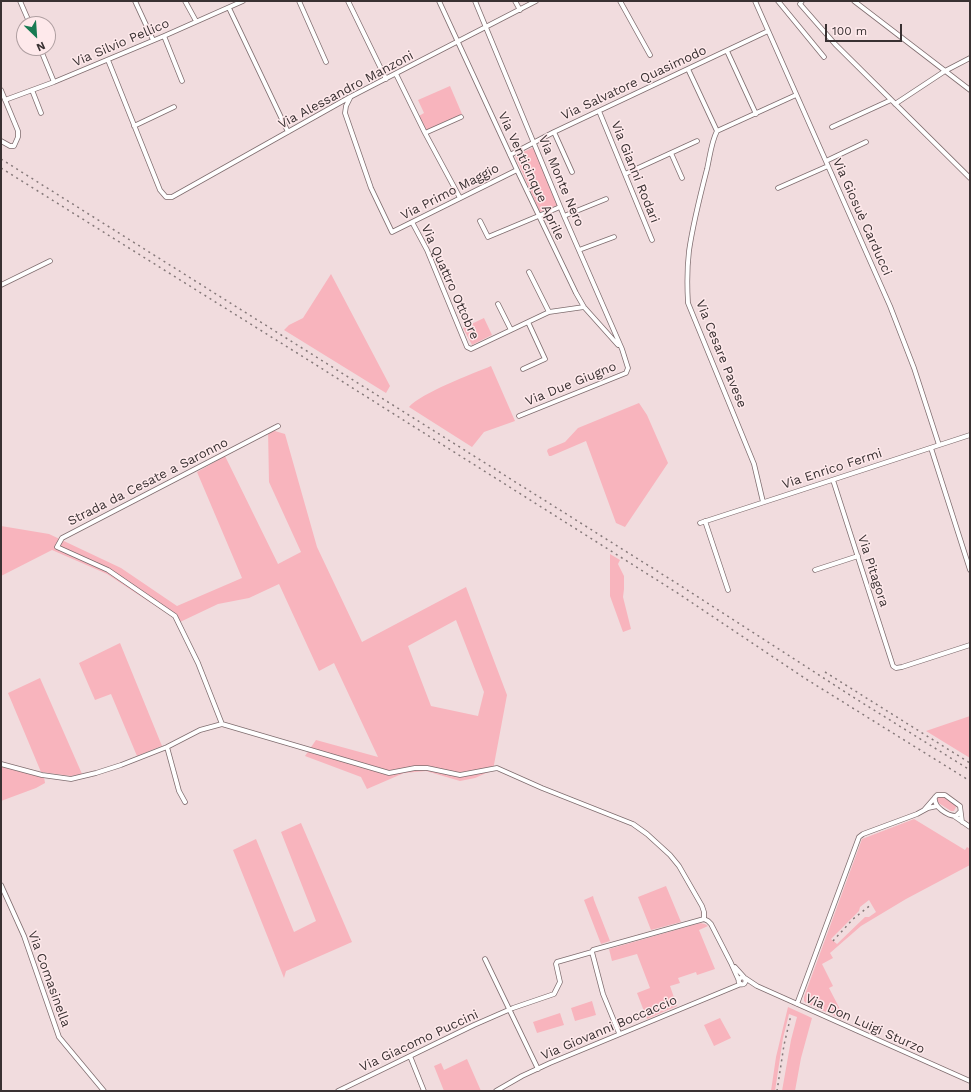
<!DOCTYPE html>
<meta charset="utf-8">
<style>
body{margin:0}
#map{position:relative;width:971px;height:1092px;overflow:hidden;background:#f1dcde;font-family:"Work Sans",sans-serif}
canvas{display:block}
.frame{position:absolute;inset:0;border:2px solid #393132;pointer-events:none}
.north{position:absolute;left:16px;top:16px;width:40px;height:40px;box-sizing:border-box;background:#fee9eb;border:1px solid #af9fa1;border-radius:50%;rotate:155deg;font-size:11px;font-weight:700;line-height:16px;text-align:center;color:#393132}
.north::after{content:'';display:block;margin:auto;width:14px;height:18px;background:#187b53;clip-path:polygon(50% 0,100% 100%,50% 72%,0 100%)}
.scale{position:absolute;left:825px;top:24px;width:77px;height:18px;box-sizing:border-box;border:2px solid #393132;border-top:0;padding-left:5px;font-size:12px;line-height:14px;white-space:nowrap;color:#393132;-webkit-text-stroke:3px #fee9eb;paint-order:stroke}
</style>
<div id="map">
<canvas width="971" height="1092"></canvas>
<div class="frame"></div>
<div class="north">N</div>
<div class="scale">100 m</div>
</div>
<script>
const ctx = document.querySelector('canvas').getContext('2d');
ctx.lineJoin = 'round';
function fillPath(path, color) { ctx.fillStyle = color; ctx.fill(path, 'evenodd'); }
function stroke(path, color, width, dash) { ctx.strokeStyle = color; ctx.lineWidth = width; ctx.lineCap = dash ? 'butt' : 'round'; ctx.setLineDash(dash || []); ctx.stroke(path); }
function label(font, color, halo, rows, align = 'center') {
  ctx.font = font + ' "Work Sans",sans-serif'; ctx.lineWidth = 3; ctx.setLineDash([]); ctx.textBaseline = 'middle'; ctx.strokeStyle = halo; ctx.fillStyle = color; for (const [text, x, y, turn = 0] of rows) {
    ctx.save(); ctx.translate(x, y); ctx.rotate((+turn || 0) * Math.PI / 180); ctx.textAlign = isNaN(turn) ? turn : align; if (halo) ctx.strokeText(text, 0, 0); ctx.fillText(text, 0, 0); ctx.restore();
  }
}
const green = new Path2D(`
 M450 86 462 114 425 131 419 116 424 113 418 100Z
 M534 147 558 205 540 212 515 156Z
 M331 274 390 386 386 393 284 330 289 325 303 318Z
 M484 318 492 335 472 345 463 328Z
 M491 366 515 421 484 432 472 447 409 407C421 393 472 374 491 366Z
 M639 403 647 415 668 463 625 527 616 523 586 441 551 456H549L547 451 548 449 565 442 578 428Z
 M268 429 285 434 317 547 362 642 466 587 507 695 493 770 475 778 460 781 426 771 404 773 367 789 361 777 305 756 316 740 378 757 334 663 319 671 279 584 249 598 218 604 180 622 107 574 52 550 1 576V526L49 534 121 568 177 606 242 578 197 472 225 456 278 564 301 552 269 482ZM456 620 484 692 478 716 431 706 408 646Z
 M610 554 620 560 618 564 624 576V589L623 597 631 629 623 632 610 596Z
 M120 643 162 746 137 756 111 694 95 700 79 663Z
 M40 678 82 774 71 776 41 772 8 693Z
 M970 716V758L926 731Z
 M1 766 44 777 45 783 36 788 1 801Z
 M943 796 954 804 956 807 954 811H951L937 802V798L938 797Z
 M914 819 965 850 967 847 970 849V865L906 899 861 926 830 953 833 958 822 964 833 986 829 988 844 1017V1020L806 1003 804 1001V997L862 839ZM869 900 876 912 869 917H865L837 944 831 939 859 911 860 907Z
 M301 823 352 942 286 971 284 978 233 850 256 839 294 932 316 921 281 832Z
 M666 886 681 922 651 930 638 897Z
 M593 896 594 900 610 941 601 944 584 900Z
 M700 923 705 924 708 926 699 930 715 969 697 975 696 972 678 978 680 983 670 986 677 1006 647 1019 637 993 650 988 637 954 612 961 609 949Z
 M592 1001 596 1015 575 1021 571 1008Z
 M788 1007 812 1018 801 1058 795 1091H782L791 1040 797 1017 789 1014 783 1038 775 1091H771L776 1057Z
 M560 1013 564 1025 537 1033 533 1022Z
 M720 1018 731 1038 714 1046 704 1025Z
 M467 1059 481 1091H444L434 1066 441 1063 444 1070Z`);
const street = new Path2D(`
 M20 1 30 24
 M135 1 153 40
 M185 1 196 21
 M299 1 326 62
 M348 1 386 79
 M439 1 517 170 576 293 584 307 618 345
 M475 1 564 216 622 349 628 368 626 373 519 416
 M515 1 520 10
 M620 1 650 55
 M755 1 890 306 914 368 939 445
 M778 1 824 57
 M802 1 800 4 835 44 970 178
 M854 1 970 90
 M229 8 288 132
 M164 36 182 81
 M40 48 54 82
 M727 51 756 114
 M108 60 160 190 166 197H172L350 97 536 1
 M688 69 717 131
 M396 74 425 133 460 198
 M1 90 18 131V137L14 146H10L1 141
 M32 90 41 113
 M350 98 346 106 345 113 371 188 392 232 517 170
 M5 100 54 82 164 36 243 1
 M895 104 945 71 970 58
 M599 111 652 240
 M134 126 174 107
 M832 127 891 100
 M554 132 572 172
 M425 133 461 117
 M671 153 682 178
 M510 155 554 132 768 31
 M826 161 866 142
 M625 174 697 141
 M778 188 828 166
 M564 216 606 199
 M480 221 488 237 560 207
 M412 222 427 250 467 347 471 349 549 312 584 307
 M579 250 614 237
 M529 272 549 312
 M1 285 50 261
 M498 304 511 330
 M523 369 545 359 528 322
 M931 448 970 570
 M833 480 893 666 896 668 902 667 970 645
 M763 502 754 464 688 303C687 286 687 268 689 251 693 223 700 196 707 169 710 156 711 143 717 131L796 95
 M705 521 728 590
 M700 523 970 435
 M815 570 858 556
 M222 724 389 773 415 768H427L460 775 497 768 542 788 633 824 647 834 670 855 679 866 702 906 704 912V919
 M222 724 198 663 175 616 108 570 57 547 62 538 278 426
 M167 747 179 791 185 802
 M1 764 42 775 71 779 96 773 121 765 167 747 200 730 222 724
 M935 797C933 807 948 816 956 816L960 812
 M924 810 937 795H945L960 806 962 822
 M954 816 970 827
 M1 885 24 936 59 1037 104 1091
 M704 919 708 921 711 924 731 963 739 981
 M592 952 603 994 619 1033
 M485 959 538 1069
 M735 967 744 977
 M738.5 981a3.5 3.5 0 1 1 7 0a3.5 3.5 0 1 1-7 0Z
 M745 978 757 986 970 1081
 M797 1004 859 837 863 834 917 814 928 808 937 806
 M410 1056 424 1091
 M338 1091 474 1025 513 1008 554 994 560 982 556 964 557 962 592 952 593 950 704 919
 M496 1091 522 1076 550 1063 741 984`);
const rail = new Path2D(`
 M1 159 681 586 853 697 970 770
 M1 168 313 363 676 592 806 679 970 781
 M825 672 970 763
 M833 941 853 919 872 904
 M777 1091 784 1045 791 1015`);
const streetNames = [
 ["Via Silvio Pellico",121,43,-23],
 ["Via Salvatore Quasimodo",634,83,-25],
 ["Via Alessandro Manzoni",346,90,-28],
 ["Via Gianni Rodari",635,172,68],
 ["Via Venticinque Aprile",531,176,65],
 ["Via Monte Nero",561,181,67],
 ["Via Primo Maggio",450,192,-27],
 ["Via Giosuè Carducci",862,217,66],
 ["Via Quattro Ottobre",450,282,66],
 ["Via Cesare Pavese",721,354,68],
 ["Via Due Giugno",571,384,-22],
 ["Via Enrico Fermi",832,469,-18],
 ["Strada da Cesate a Saronno",148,482,-27],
 ["Via Pitagora",873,571,72],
 ["Via Comasinella",49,979,70],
 ["Via Don Luigi Sturzo",865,1024,24],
 ["Via Giovanni Boccaccio",609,1028,-23],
 ["Via Giacomo Puccini",419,1041,-25]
];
fillPath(green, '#f8b4bd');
stroke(street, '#7f6d6f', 5.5);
stroke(street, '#fff', 4);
stroke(rail, '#86797a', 1.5, [2, 4]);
label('13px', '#393132', '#fee9eb', streetNames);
</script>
